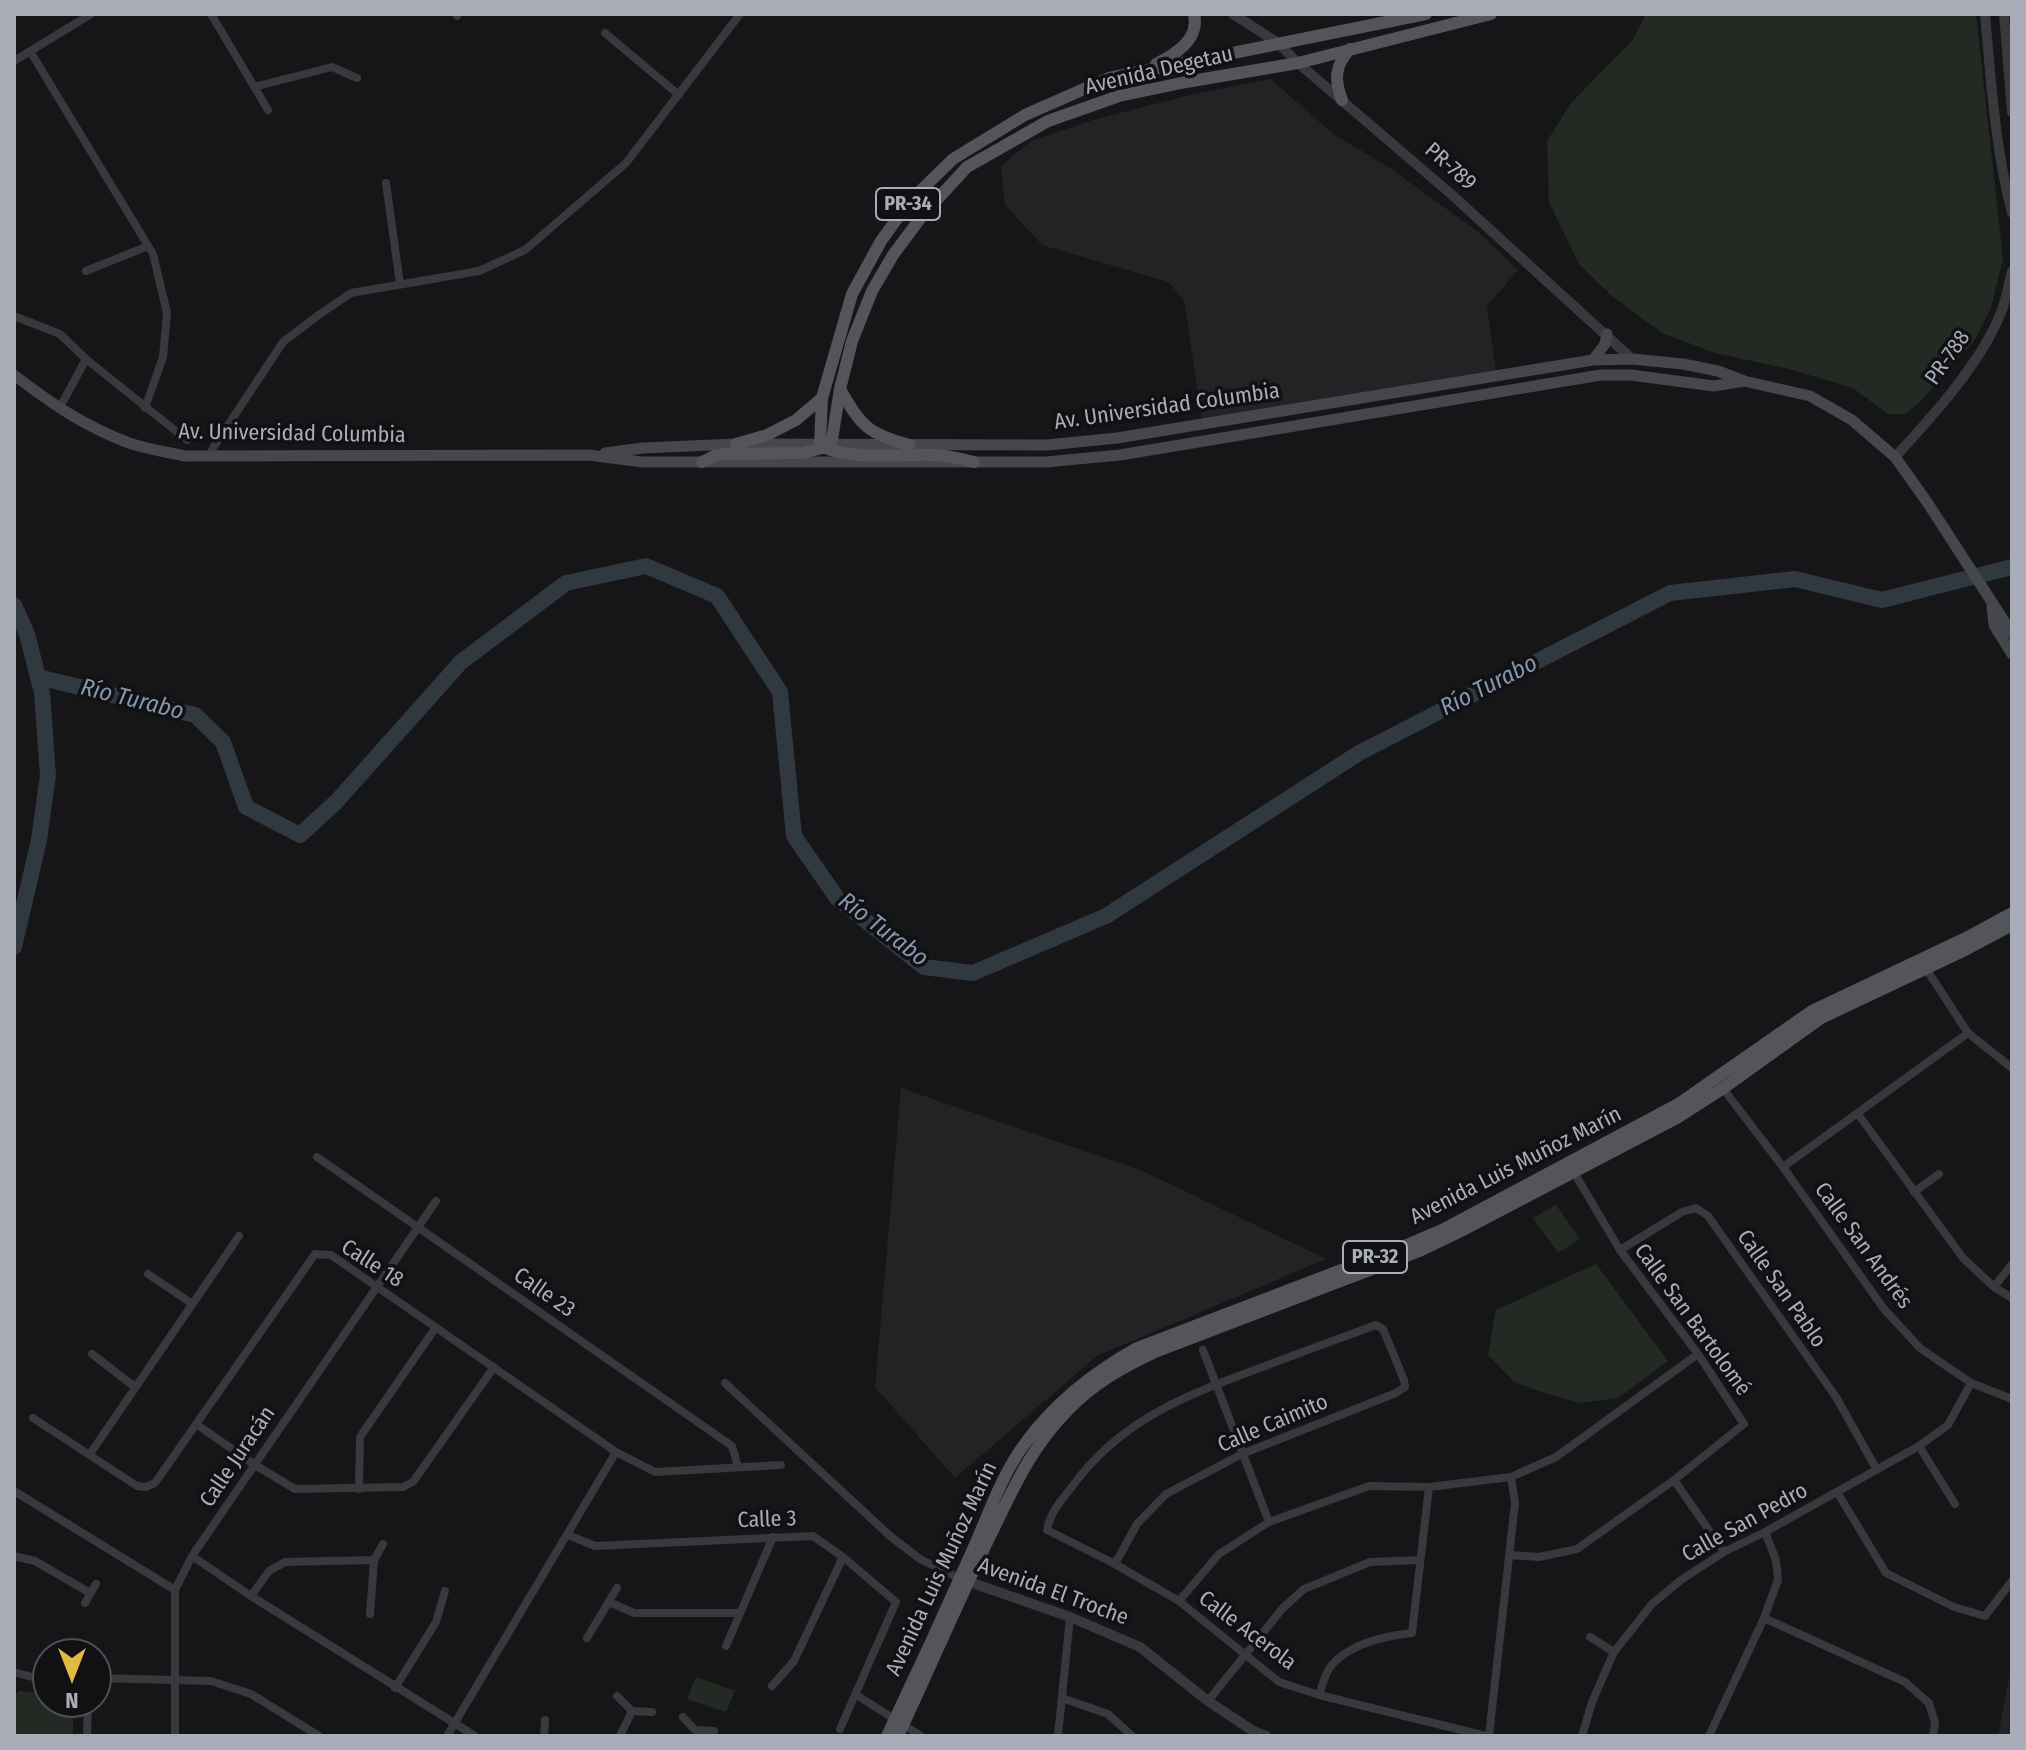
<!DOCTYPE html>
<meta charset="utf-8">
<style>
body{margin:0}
#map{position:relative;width:2026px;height:1750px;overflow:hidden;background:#161618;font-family:"Fira Sans Condensed",sans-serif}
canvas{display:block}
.frame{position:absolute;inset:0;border:16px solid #a9adb7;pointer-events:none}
.north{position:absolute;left:32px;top:1638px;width:80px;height:80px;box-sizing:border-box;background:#111113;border:2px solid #4e4f55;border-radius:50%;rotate:180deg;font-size:22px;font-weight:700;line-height:32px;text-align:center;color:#a9adb7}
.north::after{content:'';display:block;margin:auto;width:28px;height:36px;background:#e1b945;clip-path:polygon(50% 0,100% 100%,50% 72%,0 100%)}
</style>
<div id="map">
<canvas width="2026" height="1750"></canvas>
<div class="frame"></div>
<div class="north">N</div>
</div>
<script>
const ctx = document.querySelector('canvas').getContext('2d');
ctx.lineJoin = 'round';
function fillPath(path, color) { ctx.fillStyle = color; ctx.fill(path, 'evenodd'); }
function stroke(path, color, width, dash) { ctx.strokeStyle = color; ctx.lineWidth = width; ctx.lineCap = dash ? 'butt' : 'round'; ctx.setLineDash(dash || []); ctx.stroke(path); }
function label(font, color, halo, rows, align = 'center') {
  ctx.font = font + ' "Fira Sans Condensed",sans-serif'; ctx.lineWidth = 7; ctx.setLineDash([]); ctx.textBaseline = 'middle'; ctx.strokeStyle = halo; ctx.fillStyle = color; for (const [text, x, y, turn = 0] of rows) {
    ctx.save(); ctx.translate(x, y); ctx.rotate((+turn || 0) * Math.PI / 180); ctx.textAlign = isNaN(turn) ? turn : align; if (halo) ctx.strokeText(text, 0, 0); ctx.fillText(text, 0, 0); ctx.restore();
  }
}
const built = new Path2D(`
 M1271 79 1332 133 1387 166 1477 231 1518 270 1487 306 1496 372 1202 421 1184 300 1168 282 1042 245 1005 205 1001 166 1031 141 1093 120 1189 95Z
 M901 1088 1143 1171 1326 1259 1097 1356 955 1478 875 1387Z
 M2012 1672V1736H1998L2009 1678Z`);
const green = new Path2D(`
 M1646 14H1976L2003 259 1991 308 1974 341 1920 402 1905 414H1888L1853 388 1789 369 1715 353 1662 333 1612 296 1579 264 1549 202 1547 141 1571 103 1632 41Z
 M1556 1205 1580 1239 1558 1253 1533 1218Z
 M1596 1264 1668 1361 1618 1398 1580 1403 1544 1393 1514 1382 1488 1355 1496 1310Z
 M696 1677 735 1691 726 1712 687 1699Z
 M18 1691 48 1693V1702H73V1736H14V1698Z`);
const river = new Path2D(`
 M14 605 27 634 42 693 48 775 39 840 14 947
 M38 677 195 715 223 742 246 807 300 835 336 802 461 662 566 583 646 566 717 596 780 692 794 836 837 898 924 967 973 973 1106 916 1359 753 1670 593 1795 579 1882 600 2012 567`);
const minor = new Path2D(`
 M211 14 268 110
 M457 16 458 14
 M605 33 679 95
 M30 51 153 254 167 313 163 357 145 408
 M14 61 91 14
 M254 87 332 67 357 78
 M386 183 400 284
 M86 271 148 246
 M14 316 60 334 86 359 187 440
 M59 409 86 359
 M210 456 213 448 283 342 320 314 351 293 479 271 525 250 626 163 740 14
 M1925 967 1968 1033 2012 1068
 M1721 1086 1783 1167 1884 1309 1920 1348 1971 1383 2012 1399
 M1858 1114 1963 1258 1994 1287 2012 1298
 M317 1157 732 1446 738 1467
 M1783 1167 1968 1033
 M1914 1192 1939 1174
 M1620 1250 1682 1212 1696 1208 1708 1216 1836 1397 1877 1470
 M148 1274 191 1303
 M1994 1287 2012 1264
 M1203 1350 1269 1522
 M92 1354 135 1387
 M725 1383 890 1536 920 1559 959 1578
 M33 1418 137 1486 146 1487 155 1483 315 1254 331 1255 616 1452 655 1472 781 1465
 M196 1424 255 1465 295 1489 403 1487 413 1482 494 1367
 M1919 1446 1955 1504
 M90 1454 239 1236
 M1674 1480 1724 1552
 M359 1489 360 1437 436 1327
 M14 1491 175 1590
 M1837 1492 1886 1573 1954 1607 1985 1616 2012 1581
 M568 1535 595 1546 813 1536 843 1557 896 1602 840 1729
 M1509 1555 1539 1557 1577 1549 1674 1480 1744 1424 1698 1354 1620 1250 1573 1171
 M14 1556 35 1561 90 1593
 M192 1556 251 1596 475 1736
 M1115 1564 1137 1524 1166 1494 1242 1454 1396 1393 1405 1387 1404 1380 1383 1329 1376 1325C1338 1339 1299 1353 1260 1368 1184 1396 1120 1420 1071 1488 1060 1502 1050 1513 1047 1530L1115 1564 1179 1601 1279 1682 1319 1695 1486 1736
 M251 1596 269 1571 285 1562 374 1560
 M1179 1601 1219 1554 1269 1522 1369 1486 1429 1487 1511 1477 1556 1457 1698 1354
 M609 1602 634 1613H740
 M85 1603 96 1584
 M370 1614 374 1560 383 1544
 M1764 1618 1905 1682 1929 1703 1935 1723 1933 1736
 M1590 1637 1614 1652
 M587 1638 617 1588
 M726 1646 773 1537
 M14 1672 36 1678H48
 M96 1678 211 1681 251 1694 319 1736
 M772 1686 794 1661 843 1557
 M395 1688 436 1622 445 1591
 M855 1694 921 1736
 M1319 1695C1322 1686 1325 1673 1331 1666 1350 1643 1384 1636 1412 1633L1429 1487
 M617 1696 632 1711 652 1712
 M1062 1698 1108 1714 1132 1736
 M1208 1701 1282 1609 1304 1589 1370 1562 1420 1560
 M683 1717 695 1730 714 1731
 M87 1736 88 1702
 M175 1736V1590L192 1556 436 1201
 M447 1736 616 1452
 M544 1736 545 1720
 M620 1736 632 1711
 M1058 1736 1070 1617
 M1489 1736 1515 1503 1511 1477
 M1582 1736 1592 1702 1614 1652 1652 1604 1681 1580 1724 1552 1765 1532 1919 1446 1948 1425 1971 1383
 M1709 1736 1764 1618 1778 1580 1776 1560 1765 1532`);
const tertiary = new Path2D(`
 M1233 14 1278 43 1298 63 1451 194 1632 359
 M1985 14C1991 81 1995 148 2012 213
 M2004 14 2012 112
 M1895 457C1932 417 1985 359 2003 307 2007 295 2009 282 2012 271
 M961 1579 1070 1617 1140 1647 1208 1701 1253 1731 1266 1736`);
const secondary = new Path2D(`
 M1593 360 1605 344 1607 334
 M14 375C52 404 84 426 129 443 147 449 166 452 185 456L589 455 642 462H1046L1120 455 1601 375H1631L1714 386 1744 381
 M605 453 643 448 736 444 1047 445 1117 438 1593 360 1632 359 1683 364 1718 371 1744 381 1810 396 1852 420 1895 457 1927 502 2012 633
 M1992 607 1994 625 2012 654`);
const primary = new Path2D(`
 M1156 64C1176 54 1200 39 1194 14
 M1342 100C1334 80 1335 65 1350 49
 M840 389C861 426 868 434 910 445
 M736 444 767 435 796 420 822 398
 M702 462 714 456 726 454 802 453 831 446 840 389 852 341 872 291 893 255 922 216 967 167 1048 121 1119 96 1186 82 1298 63 1491 14
 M974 462C962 459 950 456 937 455 905 453 847 462 820 445L822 398 852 294 881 241 909 202 953 159 1025 115 1109 78 1426 14
 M887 1736C917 1673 946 1610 974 1547 990 1511 1002 1474 1026 1442 1055 1403 1094 1372 1137 1348L1409 1244 1442 1230 1680 1103 1812 1011 1966 938 2012 913
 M898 1736C930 1668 959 1599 992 1532 1015 1485 1032 1446 1069 1409 1094 1383 1123 1367 1155 1352L1417 1252 1465 1229 1677 1118 1722 1089 1821 1018 1965 950 2012 925`);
const shields = [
 [908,204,64],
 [1375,1257,64]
];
const shieldNames = [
 ["PR-34",908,204],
 ["PR-32",1375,1257]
];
const streetNames = [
 ["Avenida Degetau",1159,71,-13],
 ["PR-789",1450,167,41],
 ["PR-788",1948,358,-55],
 ["Av. Universidad Columbia",1167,407,-8],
 ["Av. Universidad Columbia",292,434,1],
 ["Avenida Luis Muñoz Marín",1516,1166,-27],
 ["Calle San Andrés",1863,1246,54],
 ["Calle 18",372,1264,33],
 ["Calle San Pablo",1781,1289,55],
 ["Calle 23",544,1293,35],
 ["Calle San Bartolomé",1692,1320,54],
 ["Calle Caimito",1273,1424,-23],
 ["Calle Juracán",238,1457,-56],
 ["Calle 3",767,1520,-2],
 ["Calle San Pedro",1745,1523,-29],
 ["Avenida Luis Muñoz Marín",942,1569,-65],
 ["Avenida El Troche",1053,1592,20],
 ["Calle Acerola",1247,1631,37]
];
const waterNames = [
 ["Río Turabo",1489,686,-27],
 ["Río Turabo",132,700,14],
 ["Río Turabo",883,930,37]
];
fillPath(built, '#232225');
fillPath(green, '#232a24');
stroke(river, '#303840', 16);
stroke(minor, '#38383d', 8);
stroke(tertiary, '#38383d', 10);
stroke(secondary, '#46474c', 11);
stroke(primary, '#54555b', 12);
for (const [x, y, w] of shields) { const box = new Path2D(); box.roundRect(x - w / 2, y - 16, w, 32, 6); ctx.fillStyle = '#111113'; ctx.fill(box); stroke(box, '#a9adb7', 2); }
label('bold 20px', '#a9adb7', null, shieldNames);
label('22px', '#a9adb7', '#111113', streetNames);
label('italic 24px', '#8497af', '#111113', waterNames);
</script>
